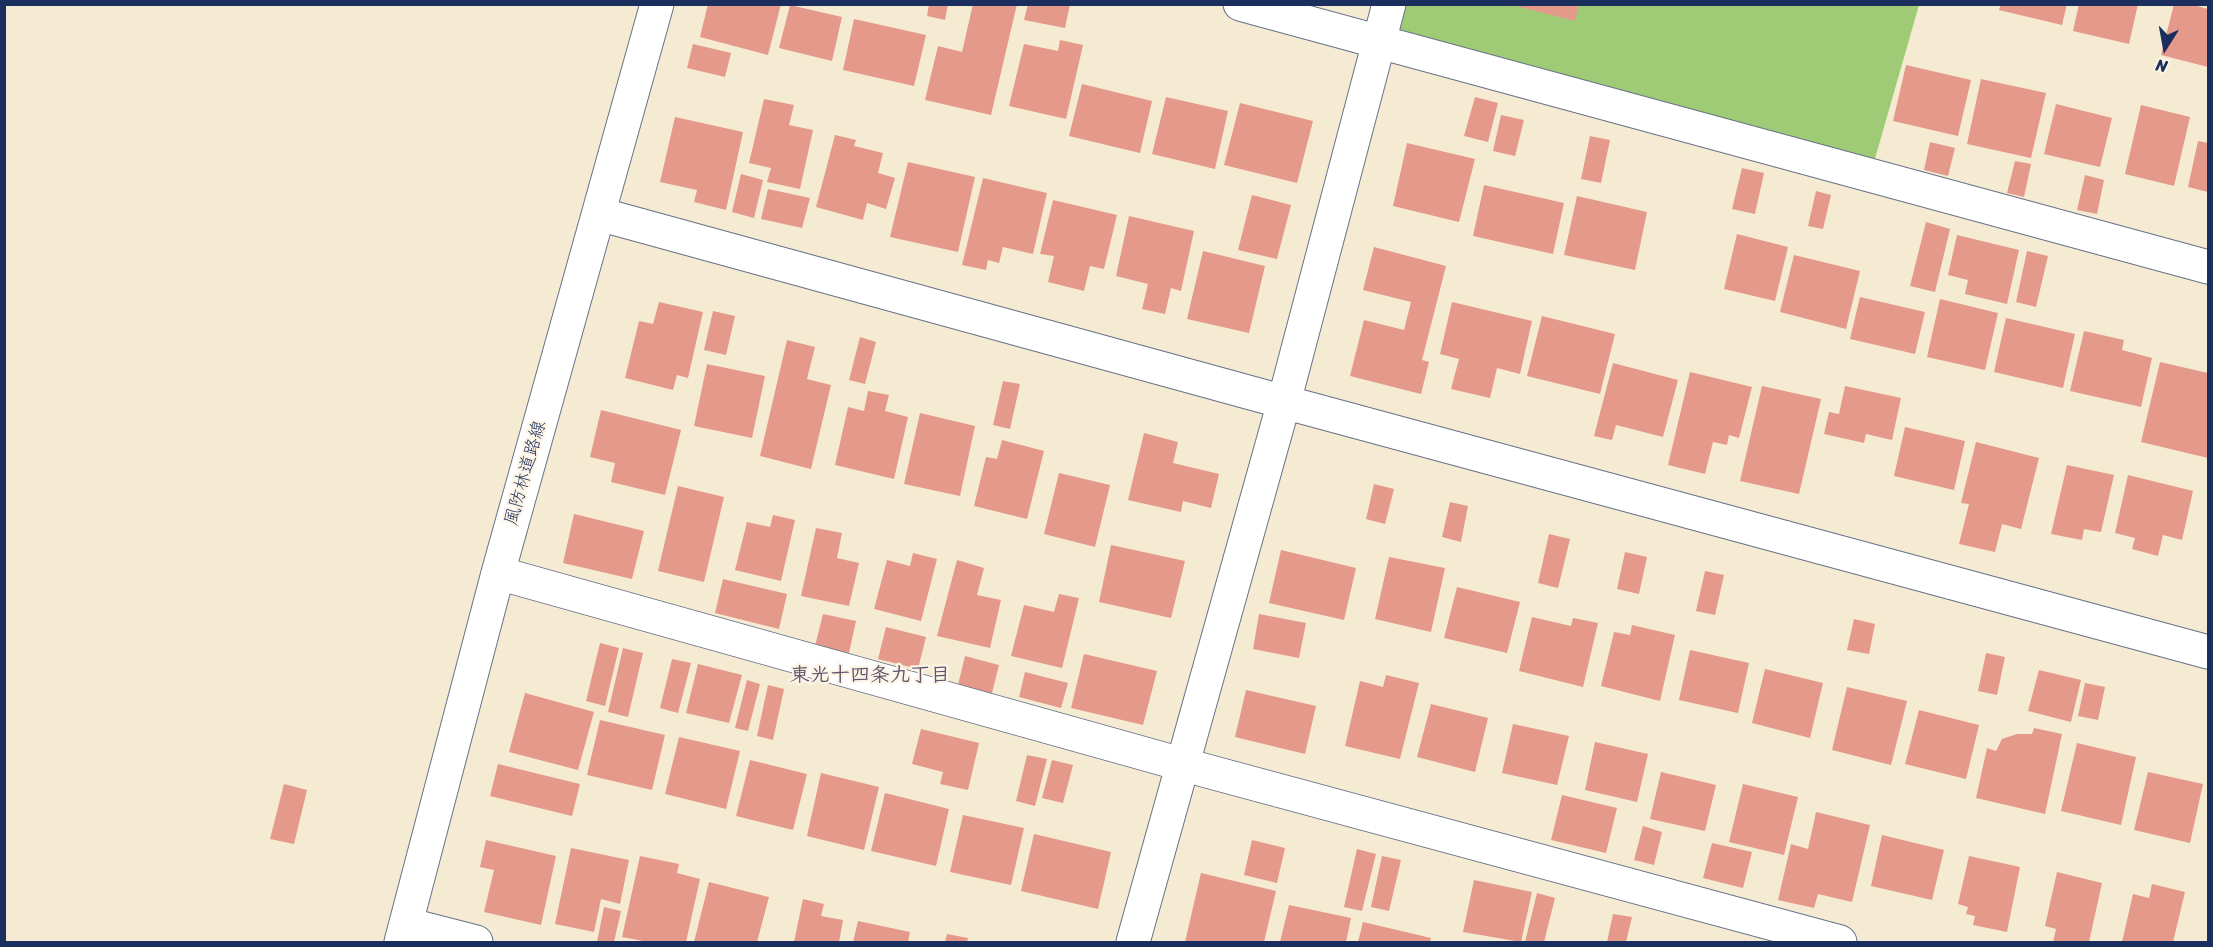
<!DOCTYPE html>
<meta charset="utf-8">
<style>
body{margin:0}
#map{position:relative;width:2213px;height:947px;overflow:hidden;background:#f5ebd3;font-family:Sriracha,sans-serif}
canvas{display:block}
.frame{position:absolute;inset:0;border:6px solid #1b2f5e;pointer-events:none}
.north{position:absolute;left:2135px;top:18px;width:60px;height:60px;-webkit-text-stroke:4px #fcf5e5;paint-order:stroke;rotate:191deg;font-size:16px;font-weight:700;line-height:24px;text-align:center;color:#1b2f5e}
.north::after{content:'';display:block;margin:auto;width:21px;height:27px;background:#1b2f5e;clip-path:polygon(50% 0,100% 100%,50% 72%,0 100%)}
</style>
<div id="map">
<canvas width="2213" height="947"></canvas>
<div class="frame"></div>
<div class="north">N</div>
</div>
<script>
const ctx = document.querySelector('canvas').getContext('2d');
ctx.lineJoin = 'round';
function fillPath(path, color) { ctx.fillStyle = color; ctx.fill(path, 'evenodd'); }
function stroke(path, color, width, dash) { ctx.strokeStyle = color; ctx.lineWidth = width; ctx.lineCap = dash ? 'butt' : 'round'; ctx.setLineDash(dash || []); ctx.stroke(path); }
function label(font, color, halo, rows, align = 'center') {
  ctx.font = font + ' Sriracha,"Klee One",sans-serif'; ctx.lineWidth = 4.5; ctx.setLineDash([]); ctx.textBaseline = 'middle'; ctx.strokeStyle = halo; ctx.fillStyle = color; for (const [text, x, y, turn = 0] of rows) {
    ctx.save(); ctx.translate(x, y); ctx.rotate((+turn || 0) * Math.PI / 180); ctx.textAlign = isNaN(turn) ? turn : align; if (halo) ctx.strokeText(text, 0, 0); ctx.fillText(text, 0, 0); ctx.restore();
  }
}
const green = new Path2D(`
 M1389 5H1919L1870 176 1379 42Z`);
const building = new Path2D(`
 M708 4H781L768 55 700 37Z
 M929 4H948L945 20 927 16Z
 M973 4H1017L991 115 925 100 938 46 962 52Z
 M1028 4H1070L1065 28 1024 20Z
 M1508 4H1579L1575 21Z
 M2001 4H2067L2062 25 1999 10Z
 M2079 4H2138L2129 44 2073 31Z
 M2174 4H2190L2208 9V67L2161 55Z
 M790 5 842 17 832 61 779 48Z
 M854 19 926 35 914 86 843 70Z
 M1060 40 1083 45 1066 119 1009 106 1024 44 1058 51Z
 M693 44 731 53 725 77 687 68Z
 M1906 65 1971 80 1958 136 1893 121Z
 M1981 79 2046 93 2031 158 1967 144Z
 M1082 84 1152 101 1140 153 1069 136Z
 M1166 97 1228 111 1215 169 1152 154Z
 M1475 97 1498 103 1488 142 1464 136Z
 M764 99 794 105 789 125 813 130 800 189 767 182 771 168 749 163Z
 M1240 103 1313 121 1297 183 1224 165Z
 M2056 104 2112 118 2100 167 2044 154Z
 M2141 105 2190 117 2174 186 2125 174Z
 M1501 115 1524 120 1515 156 1493 151Z
 M675 117 743 132 726 210 694 202 697 190 660 182Z
 M835 135 856 140 854 146 883 153 878 173 895 178 886 209 867 203 863 220 816 207Z
 M1590 136 1610 140 1601 183 1581 179Z
 M2198 141 2208 143V192L2188 187Z
 M1930 142 1955 148 1948 176 1924 170Z
 M1407 143 1475 159 1459 222 1393 206Z
 M2015 161 2031 164 2024 197 2007 193Z
 M908 162 975 177 958 252 890 237Z
 M1742 168 1764 173 1755 214 1732 209Z
 M741 174 763 180 754 218 732 212Z
 M2085 175 2104 180 2097 214 2077 210Z
 M983 178 1047 193 1033 254 1003 247 999 263 988 260 986 270 962 265Z
 M1484 185 1564 203 1553 254 1473 236Z
 M768 189 810 198 802 228 761 219Z
 M1816 191 1831 195 1823 229 1808 226Z
 M1252 195 1291 205 1277 259 1238 250Z
 M1577 196 1647 212 1635 270 1564 255Z
 M1053 200 1117 215 1104 269 1090 266 1084 291 1048 282 1054 256 1040 254Z
 M1129 216 1194 231 1181 291 1171 288 1165 314 1142 309 1148 284 1116 276Z
 M1926 222 1950 229 1935 292 1910 286Z
 M1737 234 1788 247 1775 301 1724 289Z
 M1957 235 2019 250 2007 304 1965 294 1968 280 1948 275Z
 M1374 247 1446 266 1422 360 1429 362 1421 394 1350 376 1364 320 1404 330 1411 302 1363 290Z
 M1203 251 1265 266 1249 333 1187 319Z
 M2027 251 2048 256 2036 307 2016 302Z
 M1794 255 1860 271 1846 329 1780 312Z
 M1860 297 1925 312 1915 354 1850 339Z
 M1940 299 1998 313 1985 370 1927 357Z
 M659 302 703 312 688 378 677 375 673 390 625 378 639 321 653 324Z
 M1452 302 1532 321 1520 374 1497 368 1490 398 1451 389 1459 359 1440 354Z
 M713 311 735 316 726 355 704 350Z
 M1542 316 1615 334 1600 394 1527 376Z
 M2006 318 2075 334 2063 388 1994 372Z
 M2084 331 2124 340 2122 350 2152 358 2141 407 2070 391Z
 M860 337 876 342 865 384 849 380Z
 M787 340 815 347 807 379 831 385 811 469 760 456Z
 M2160 362 2208 373V458L2141 442Z
 M1613 363 1678 380 1663 437 1616 425 1612 440 1594 436Z
 M707 364 765 376 752 438 694 426Z
 M1690 372 1752 387 1739 438 1729 435 1727 445 1713 442 1705 474 1668 465Z
 M1003 381 1020 384 1010 429 993 425Z
 M1762 386 1821 399 1799 494 1740 481Z
 M1845 386 1901 398 1892 440 1866 434 1864 443 1824 434 1829 412 1839 414Z
 M868 391 889 395 885 411 908 417 894 479 835 465 848 407 864 411Z
 M601 410 681 430 665 495 611 482 615 463 590 457Z
 M920 413 975 426 960 496 904 484Z
 M1905 427 1965 441 1954 490 1894 476Z
 M1144 433 1178 442 1173 463 1219 474 1211 508 1183 501 1181 512 1128 500Z
 M1002 440 1044 451 1027 519 974 506 986 457 997 459Z
 M1976 442 2039 458 2021 529 2002 524 1995 552 1959 544 1969 504 1961 503Z
 M2067 465 2114 475 2101 532 2084 529 2082 540 2051 534Z
 M1059 473 1110 485 1095 547 1044 534Z
 M2128 475 2193 491 2182 540 2163 535 2158 556 2132 549 2135 538 2115 533Z
 M1374 484 1394 489 1385 524 1366 519Z
 M678 486 724 497 704 582 658 571Z
 M1450 502 1468 506 1461 542 1442 537Z
 M574 514 644 531 632 579 563 563Z
 M773 515 795 520 781 581 735 570 747 522 770 527Z
 M816 528 842 533 837 558 859 563 849 606 801 596Z
 M1549 534 1570 539 1558 588 1538 583Z
 M1111 545 1185 561 1171 618 1099 602Z
 M1281 550 1356 568 1344 620 1269 603Z
 M1625 552 1647 557 1639 594 1617 589Z
 M913 553 937 559 921 621 874 609 887 560 910 566Z
 M1389 557 1445 568 1431 632 1375 619Z
 M957 560 984 568 977 595 1001 600 990 648 937 636Z
 M1705 571 1724 575 1715 615 1696 611Z
 M723 579 787 594 779 629 715 613Z
 M1457 587 1520 602 1507 653 1444 638Z
 M1059 594 1079 598 1062 668 1011 656 1024 605 1054 612Z
 M823 614 856 621 849 653 815 646Z
 M1259 614 1306 623 1299 658 1253 649Z
 M1532 617 1571 626 1573 618 1598 623 1583 687 1519 671Z
 M1854 619 1875 624 1869 654 1847 650Z
 M1632 625 1675 635 1660 701 1601 686 1614 632 1630 635Z
 M886 627 926 637 918 669 878 659Z
 M600 643 619 648 605 706 586 701Z
 M623 648 643 653 628 717 608 712Z
 M1690 650 1749 663 1738 713 1679 700Z
 M1986 653 2005 657 1997 695 1978 691Z
 M1084 654 1157 671 1143 725 1071 708Z
 M965 656 999 665 991 697 957 689Z
 M672 659 691 663 678 713 660 708Z
 M698 664 742 675 729 723 686 713Z
 M1765 669 1823 683 1810 738 1752 723Z
 M2039 670 2081 680 2071 722 2028 711Z
 M1025 672 1068 683 1061 708 1019 697Z
 M1386 675 1419 683 1400 759 1345 746 1360 681 1383 687Z
 M747 680 760 684 748 731 735 728Z
 M2085 683 2105 687 2098 720 2078 716Z
 M768 685 784 689 773 740 757 736Z
 M1847 687 1907 701 1891 765 1832 750Z
 M1246 690 1316 706 1305 754 1235 737Z
 M525 693 594 712 578 770 509 752Z
 M1431 704 1488 718 1475 772 1417 757Z
 M1919 710 1979 725 1966 779 1905 764Z
 M600 720 665 735 652 790 587 775Z
 M1513 724 1569 736 1557 785 1502 773Z
 M2034 728 2062 734 2045 814 1976 798 1987 748 1996 751 2002 739 2017 734H2032Z
 M921 729 979 743 968 790 940 784 943 772 912 764Z
 M679 737 740 751 726 809 665 794Z
 M1595 742 1648 754 1637 802 1585 790Z
 M2077 743 2136 757 2121 825 2061 811Z
 M1027 755 1047 759 1035 806 1016 801Z
 M750 760 807 774 793 830 736 816Z
 M1052 760 1073 765 1063 803 1042 798Z
 M498 764 580 784 572 816 490 796Z
 M1661 772 1716 785 1705 831 1650 819Z
 M2148 772 2203 784 2190 843 2134 830Z
 M821 773 879 787 864 850 807 836Z
 M284 784 307 790 294 844 270 839Z
 M1743 784 1798 797 1784 855 1729 842Z
 M885 793 949 809 936 866 871 851Z
 M1562 795 1617 808 1606 853 1551 840Z
 M1816 812 1870 825 1852 902 1818 894 1814 908 1778 900 1791 844 1808 849Z
 M963 815 1024 828 1011 885 950 872Z
 M1643 826 1662 832 1654 865 1634 860Z
 M1034 834 1111 852 1098 909 1021 891Z
 M1882 835 1944 850 1932 900 1871 886Z
 M486 840 556 856 541 925 484 912 494 870 480 867Z
 M1252 840 1285 848 1277 883 1244 875Z
 M1712 843 1752 852 1743 888 1703 878Z
 M571 848 629 860 620 904 601 899 594 932 555 924Z
 M1357 849 1376 854 1362 911 1344 907Z
 M640 856 679 864 677 873 700 879 686 942H648L622 937Z
 M1382 856 1401 860 1389 911 1371 907Z
 M1969 856 2020 867 2007 932 1973 925 1975 916 1966 914 1968 907 1958 904Z
 M2057 872 2102 883 2089 942H2053L2056 929 2045 926Z
 M1201 873 1276 891 1264 942 1235 941 1234 942H1185Z
 M1474 880 1532 892 1521 942 1463 932Z
 M709 882 769 897 757 942H694Z
 M2152 884 2185 892 2173 942H2122L2133 894 2149 898Z
 M1537 893 1555 898 1544 942H1525Z
 M803 899 824 904 821 916 843 920 839 942H794Z
 M1289 905 1351 918 1346 942H1280Z
 M604 907 621 911 614 942H597Z
 M1613 914 1632 917 1626 942H1607Z
 M858 921 910 932 908 942H853Z
 M1363 922 1431 938 1430 942H1358Z
 M947 934 968 938 967 942H945Z`);
const street = new Path2D(`
 M1240 4 2208 267
 M599 214 1284 402 2208 652
 M498 573 1181 764 1840 942
 M406 924 476 942
 M401 942 498 573 657 4
 M1133 942 1284 402 1389 4`);
const streetNames = [
 ["風防林道路線",526,473,-74]
];
const neighbourhoodNames = [
 ["東光十四条九丁目",870,676]
];
fillPath(green, '#9fca76');
fillPath(building, '#e5998b');
stroke(street, '#677187', 35);
stroke(street, '#fff', 33);
label('18px', '#1b2f5e', '#fcf5e5', streetNames);
label('bold 20px', '#62546e', '#fcf5e5', neighbourhoodNames);
</script>
